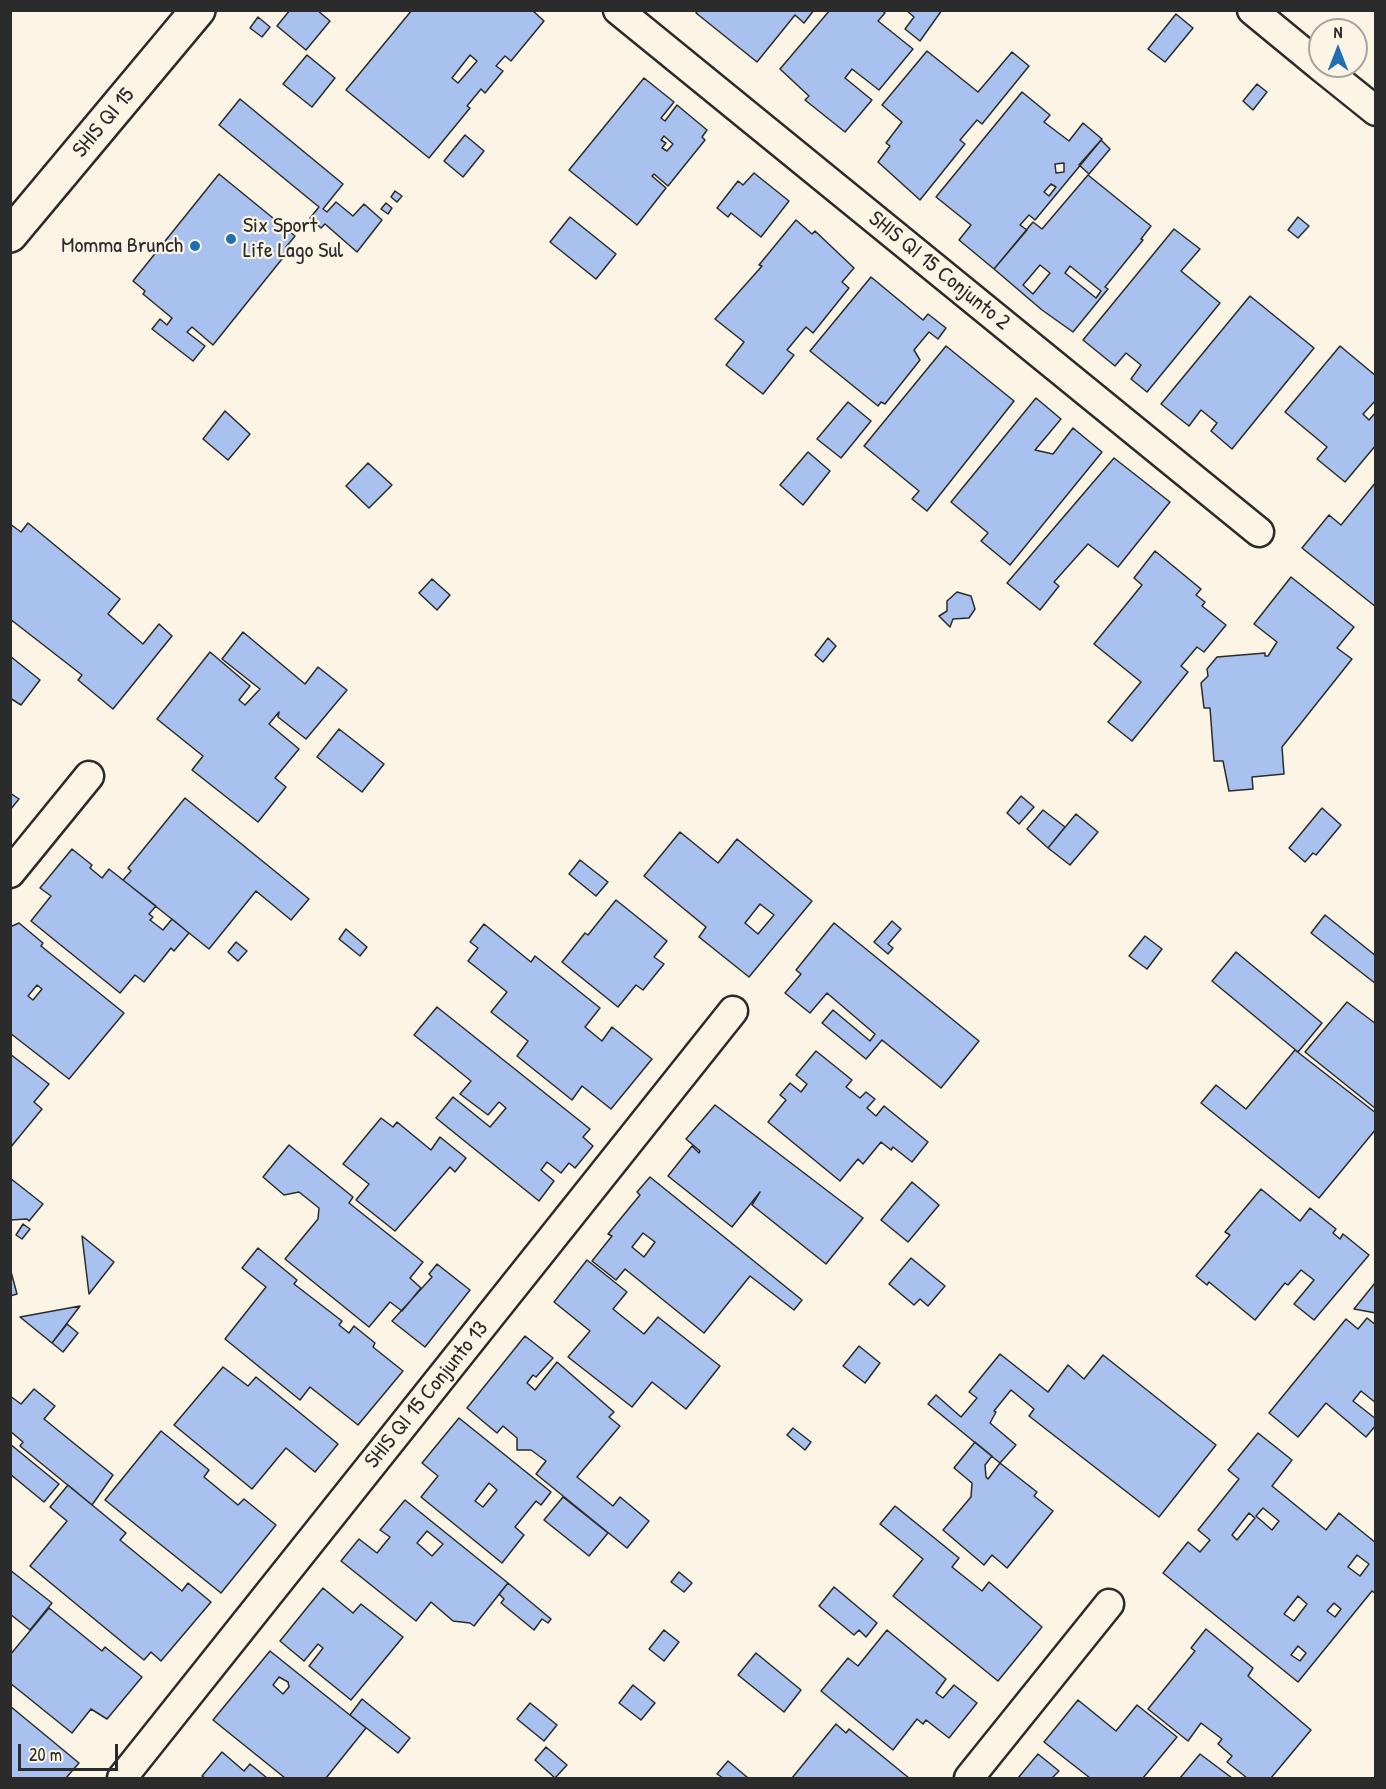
<!DOCTYPE html>
<style>
body{margin:0}
#map{position:relative;width:1386px;height:1789px;overflow:hidden;background:#fcf5e5;font-family:"Patrick Hand",sans-serif}
canvas{display:block}
.frame{position:absolute;inset:0;border:12px solid #2b2b2b;pointer-events:none}
.north{position:absolute;left:1308px;top:18px;width:60px;height:60px;box-sizing:border-box;background:#fcf5e5;border:2px solid #a8a49b;border-radius:50%;rotate:0deg;font-size:16px;font-weight:700;line-height:24px;text-align:center;color:#2b2b2b}
.north::after{content:'';display:block;margin:auto;width:21px;height:27px;background:#1f6fb2;clip-path:polygon(50% 0,100% 100%,50% 72%,0 100%)}
.scale{position:absolute;left:18px;top:1744px;width:100px;height:27px;box-sizing:border-box;border:3px solid #2b2b2b;border-top:0;padding-left:8px;font-size:18px;line-height:21px;white-space:nowrap;color:#2b2b2b;-webkit-text-stroke:4px #fcf5e5;paint-order:stroke}
</style>
<div id="map">
<canvas width="1386" height="1789"></canvas>
<div class="frame"></div>
<div class="north">N</div>
<div class="scale">20 m</div>
</div>
<script>
const ctx = document.querySelector('canvas').getContext('2d');
ctx.lineJoin = 'round';
function fillPath(path, color) { ctx.fillStyle = color; ctx.fill(path, 'evenodd'); }
function stroke(path, color, width, dash) { ctx.strokeStyle = color; ctx.lineWidth = width; ctx.lineCap = dash ? 'butt' : 'round'; ctx.setLineDash(dash || []); ctx.stroke(path); }
function label(font, color, halo, rows, align = 'center') {
  ctx.font = font + ' "Patrick Hand",sans-serif'; ctx.lineWidth = 4.5; ctx.setLineDash([]); ctx.textBaseline = 'middle'; ctx.strokeStyle = halo; ctx.fillStyle = color; for (const [text, x, y, turn = 0] of rows) {
    ctx.save(); ctx.translate(x, y); ctx.rotate((+turn || 0) * Math.PI / 180); ctx.textAlign = isNaN(turn) ? turn : align; if (halo) ctx.strokeText(text, 0, 0); ctx.fillText(text, 0, 0); ctx.restore();
  }
}
const building = new Path2D(`
 M290 10H317L330 21 306 50 277 26Z
 M412 10H532L544 21 511 61 505 56 496 66 503 71 485 93 481 89 467 106 470 108 429 158 346 90ZM470 55 477 61 458 83 452 78Z
 M698 10H814L804 23 795 15 757 62 696 13Z
 M830 10H882L885 13 878 21 913 49 879 90 852 69 845 78 872 100 845 132 805 100 809 96 780 69Z
 M906 10H942L920 41 905 29 914 17Z
 M1176 14 1193 28 1165 62 1148 49Z
 M258 17 270 27 262 37 250 28Z
 M927 51 978 92 1012 52 1029 66 982 124 977 120 960 140 965 144 920 200 878 162 890 146 886 143 902 122 882 105Z
 M307 55 335 78 312 107 283 84Z
 M644 78 674 102 661 118 665 121 677 105 707 130 702 137 705 140 668 186 654 174 652 176 666 188 637 225 569 170ZM664 136 673 144 667 151 662 148 666 143 661 140Z
 M1257 84 1267 92 1253 110 1243 101Z
 M1022 92 1050 115 1044 122 1069 141 1083 123 1102 139 1035 220 1029 215 1020 225 1027 230 994 269 959 240 971 225 936 197ZM1064 163V172L1056 173 1055 164ZM1051 184 1056 187 1049 196 1044 192Z
 M240 99 343 184 323 209 327 212 336 202 353 216 364 204 382 220 357 252 325 224 321 228 310 218 319 207 219 125Z
 M465 135 484 151 463 177 444 161Z
 M1101 140 1110 149 1089 174 1079 165Z
 M754 173 789 201 761 237 731 213 728 217 717 208 738 181 743 185Z
 M219 174 295 236 286 247 290 249 213 345 192 327 187 332 205 346 193 361 152 329 160 319 167 325 172 318 143 294 145 291 133 281Z
 M1088 175 1151 226 1141 239 1143 240 1105 287 1108 289 1073 332 1042 310 994 269 1033 222 1042 229ZM1040 265 1050 273 1033 294 1023 285ZM1070 266 1101 291 1096 298 1065 273Z
 M395 191 402 196 397 202 391 197Z
 M386 203 392 208 388 214 381 209Z
 M570 217 616 254 596 279 550 242Z
 M1298 217 1309 226 1298 238 1288 230Z
 M796 220 812 234 815 231 854 268 842 282 849 288 813 333 806 327 787 350 794 355 763 394 726 365 744 342 715 319 762 266 759 265Z
 M1174 229 1200 249 1181 271 1220 303 1147 392 1131 379 1141 365 1126 353 1115 366 1083 340Z
 M871 277 923 320 928 314 946 328 938 339 929 332 914 350 920 360 885 404 881 402 878 406 810 351Z
 M1250 296 1314 348 1232 449 1211 431 1217 423 1201 410 1189 426 1161 404Z
 M946 346 1014 401 927 511 912 499 919 491 864 446Z
 M1340 346 1376 376V400L1363 414 1369 420 1376 412V445L1345 482 1317 459 1327 447 1285 412Z
 M1036 398 1061 419 1035 450 1053 454 1073 428 1102 452 1010 565 981 541 988 533 951 502Z
 M848 402 871 421 841 458 817 439Z
 M225 411 250 434 228 460 203 439Z
 M808 452 830 471 803 505 780 485Z
 M1114 458 1170 502 1118 567 1088 544 1054 582 1059 586 1040 610 1007 583Z
 M368 463 392 485 369 508 346 486Z
 M1376 482V607L1302 548 1329 515 1341 525Z
 M28 523 120 599 108 614 143 644 159 624 172 636 113 709 78 680 82 675 10 619V524L21 532Z
 M1155 551 1201 589 1196 595 1205 602 1202 606 1226 625 1204 652 1197 647 1181 666 1188 672 1132 741 1108 722 1141 682 1094 644 1142 585 1134 578Z
 M1291 577 1354 627 1337 648 1352 659 1282 747 1284 774 1252 777 1253 789 1229 791 1223 761H1214L1210 708H1204L1201 683 1208 676 1207 669 1217 657 1265 653V656H1268L1277 642 1254 624Z
 M432 579 450 595 437 610 419 593Z
 M957 592 971 596 975 609 969 618 953 619 950 627 939 616 947 611V601Z
 M243 632 305 684 318 667 347 690 306 739 278 717 279 712 269 724 299 749 275 778 286 787 258 822 192 770 203 756 157 719 210 652 250 686 239 700 245 705 260 689 222 659Z
 M828 638 836 646 823 662 815 655Z
 M10 656 40 680 21 705 10 698Z
 M339 729 384 764 362 792 317 757Z
 M10 793 19 799 10 810Z
 M1021 796 1034 807 1019 824 1007 813Z
 M185 798 309 899 291 920 256 891 209 949 123 880 131 871 128 868Z
 M1322 808 1341 825 1316 855 1313 853 1305 862 1289 848Z
 M1043 810 1065 827 1048 848 1027 829Z
 M1076 814 1098 832 1070 865 1048 848Z
 M680 832 718 863 737 839 812 901 749 977 699 937 706 927 644 876ZM760 904 774 915 758 934 745 923Z
 M72 849 92 865 90 868 102 878 109 869 156 906 149 914 153 917 150 920 163 930 172 919 189 933 174 951 171 948 144 982 135 975 120 993 31 921 51 896 40 888Z
 M580 860 608 882 596 896 569 874Z
 M616 900 667 941 654 957 664 964 643 990 636 985 618 1007 562 962 585 933 588 935Z
 M1325 915 1376 956V984L1311 933Z
 M892 921 901 929 888 944 893 948 888 954 874 942Z
 M19 923 43 943 41 946 124 1013 69 1079 10 1033V927ZM37 985 42 989 33 1000 28 996Z
 M834 923 979 1041 941 1088 882 1040 866 1059 822 1023 833 1010 870 1041 875 1034 827 993 810 1013 785 993 801 974 796 970Z
 M484 924 531 962 535 956 600 1008 585 1027 602 1041 612 1027 652 1059 611 1109 582 1086 572 1100 517 1056 528 1041 491 1012 507 992 468 961 478 948 470 942Z
 M346 929 367 947 360 956 339 939Z
 M1145 936 1162 949 1147 969 1129 956Z
 M236 942 247 951 238 961 228 952Z
 M1236 952 1322 1023 1298 1052 1212 981Z
 M1347 1002 1376 1024V1109L1305 1052Z
 M437 1007 590 1129 583 1137 593 1146 575 1168 569 1163 561 1173 547 1162 541 1170 554 1181 539 1201 436 1118 453 1097 490 1127 506 1108 499 1102 488 1115 460 1094 471 1081 414 1035Z
 M1295 1050 1376 1113V1129L1319 1198 1201 1103 1216 1085 1246 1109Z
 M816 1051 852 1080 846 1087 860 1098 866 1092 875 1099 867 1108 876 1116 884 1106 928 1142 912 1162 893 1147 891 1150 881 1142 863 1164 858 1159 840 1181 768 1122 786 1100 780 1095 790 1083 801 1092 807 1084 796 1075Z
 M10 1054 49 1084 34 1102 42 1109 10 1148Z
 M715 1105 863 1218 826 1264 752 1205 760 1192 732 1227 668 1176 692 1146 699 1153 700 1151 686 1139Z
 M381 1118 393 1127 397 1122 431 1150 440 1137 466 1158 455 1172 450 1167 395 1231 356 1200 369 1184 343 1164Z
 M289 1145 353 1197 349 1203 423 1262 410 1278 421 1288 402 1311 390 1302 369 1327 285 1259 318 1219 319 1208 299 1192 284 1195 263 1177Z
 M650 1177 802 1300 794 1310 750 1276 704 1333 625 1269 616 1280 592 1261 612 1236 608 1234 640 1195 637 1192ZM643 1233 655 1242 644 1257 632 1247Z
 M10 1178 43 1204 29 1221 27 1219 10 1220Z
 M912 1182 939 1205 908 1242 881 1220Z
 M1261 1189 1300 1221 1310 1208 1336 1229 1333 1233 1340 1239 1343 1234 1369 1255 1314 1320 1294 1304 1314 1280 1301 1270 1288 1285 1285 1283 1255 1320 1209 1282 1207 1285 1196 1276 1230 1235 1225 1232Z
 M23 1224 30 1229 22 1239 16 1235Z
 M82 1236 114 1262 89 1294Z
 M258 1248 297 1280 294 1284 342 1321 339 1325 349 1333 354 1326 375 1343 373 1347 403 1371 358 1425 310 1387 300 1400 225 1339 266 1287 242 1268Z
 M911 1258 945 1286 928 1306 920 1299 914 1305 889 1284Z
 M587 1260 627 1292 613 1309 644 1334 658 1317 720 1366 686 1409 652 1382 632 1407 568 1357 590 1331 554 1302Z
 M437 1264 470 1290 425 1347 392 1321 432 1277 429 1274Z
 M10 1268 17 1294 10 1296Z
 M1375 1283 1376 1313 1354 1309Z
 M80 1306 52 1343 20 1317Z
 M1367 1318 1376 1325V1403L1361 1391 1353 1401 1376 1419V1425L1366 1437 1326 1403 1298 1437 1269 1413 1346 1319 1358 1329Z
 M67 1324 78 1333 63 1352 52 1343Z
 M525 1336 553 1358 536 1377 533 1375 527 1383 535 1390 557 1362 614 1412 609 1417 620 1426 577 1477 613 1506 620 1497 649 1521 627 1548 536 1474 546 1461 531 1450H517V1438L503 1426 497 1433 467 1408Z
 M859 1346 880 1363 865 1383 843 1366Z
 M1000 1354 1048 1392 1068 1365 1084 1379 1103 1355 1216 1445 1159 1517 1029 1416 1034 1409 1011 1390 994 1411 996 1412 990 1423 1016 1445 1000 1463 928 1404 936 1395 961 1417 977 1398 969 1392Z
 M223 1367 248 1386 256 1377 338 1444 315 1472 286 1448 252 1489 174 1425Z
 M34 1389 55 1406 44 1419 113 1475 92 1505 20 1446 23 1442 10 1431V1396L21 1404Z
 M459 1418 551 1492 541 1505 536 1501 515 1527 524 1535 502 1563 421 1497 438 1476 422 1463ZM489 1483 497 1490 483 1507 475 1501Z
 M793 1428 811 1442 805 1450 787 1435Z
 M161 1431 209 1470 204 1477 238 1505 244 1499 276 1525 221 1593 105 1500Z
 M1258 1433 1292 1460 1272 1486 1326 1530 1339 1513 1376 1543V1594L1372 1591 1298 1682 1163 1573 1188 1542 1200 1552 1210 1540 1198 1530 1239 1479 1228 1470ZM1263 1508 1279 1521 1272 1530 1256 1516ZM1249 1513 1255 1518 1237 1540 1232 1535ZM1357 1555 1369 1564 1360 1576 1348 1567ZM1298 1596 1307 1604 1294 1621 1284 1614ZM1334 1603 1341 1609 1335 1617 1327 1611ZM1298 1646 1306 1653 1300 1661 1291 1655Z
 M975 1442 992 1456 985 1465 986 1477 988 1479 1000 1463 1037 1492 1034 1496 1053 1511 1007 1568 992 1555 984 1565 943 1530 971 1497 972 1483 954 1468Z
 M10 1444 59 1484 44 1502 10 1474Z
 M68 1485 126 1533 120 1540 182 1591 188 1583 211 1602 161 1661 151 1652 144 1660 30 1566 67 1521 50 1507Z
 M563 1497 608 1533 589 1556 544 1520Z
 M405 1500 508 1583 474 1626 470 1623 453 1621 431 1602 416 1621 341 1561 359 1539 377 1553 390 1537 380 1530ZM427 1531 443 1544 432 1556 417 1543Z
 M895 1506 959 1558 952 1567 982 1591 989 1582 1042 1627 998 1681 893 1596 923 1559 880 1524Z
 M10 1570 52 1603 30 1630 10 1614Z
 M679 1572 692 1583 684 1592 671 1582Z
 M508 1583 551 1619 548 1623 542 1619 534 1630 501 1603 504 1599 499 1594Z
 M834 1587 877 1623 866 1637 859 1630 854 1635 819 1606Z
 M323 1588 353 1613 361 1604 403 1637 351 1700 309 1666 323 1648 318 1644 304 1661 280 1641Z
 M49 1608 102 1651 105 1647 142 1677 107 1719 91 1709 72 1733 10 1683V1655Z
 M1206 1629 1253 1668 1248 1676 1311 1730 1271 1778H1247L1227 1762 1232 1756 1218 1744 1222 1739 1201 1723 1188 1741 1148 1709 1195 1651 1191 1648Z
 M664 1630 679 1642 664 1661 649 1649Z
 M887 1630 946 1679 936 1693 943 1698 954 1685 977 1703 949 1738 926 1720 923 1724 917 1719 893 1750 821 1691 848 1658 858 1666Z
 M270 1651 366 1728 326 1778H285L213 1720ZM279 1677 288 1682 289 1687 283 1694 273 1685Z
 M756 1653 801 1690 784 1712 738 1675Z
 M633 1685 655 1703 641 1720 619 1703Z
 M362 1699 410 1738 398 1753 350 1715Z
 M1078 1700 1116 1731 1137 1705 1177 1737 1143 1778H1090L1044 1742Z
 M530 1703 557 1725 544 1741 517 1719Z
 M10 1706 79 1763 66 1778H10Z
 M836 1724 846 1733 849 1729 909 1778H792Z
 M546 1747 567 1765 555 1778 535 1760Z
 M222 1752 244 1771 250 1764 267 1778H205L202 1776Z
 M1038 1754 1059 1771 1052 1778H1018Z
 M1200 1754 1232 1778H1180Z
 M728 1761 748 1778H723L717 1774Z`);
const minor = new Path2D(`
 M618 10 1259 532
 M1252 10 1320 66
 M1320 66 1376 111
 M10 873 89 776
 M122 1778 733 1011
 M969 1778 1109 1604`);
const tertiary = new Path2D(`
 M10 235 198 10`);
const markers = [
 [231,239,6,"#1f6fb2"],
 [195,246,6,"#1f6fb2"]
];
const streetNames = [
 ["SHIS QI 15",104,123,-50],
 ["SHIS QI 15 Conjunto 2",939,271,39],
 ["SHIS QI 15 Conjunto 13",427,1395,-51]
];
const poiNames = [
 ["Six Sport",243,226],
 ["Life Lago Sul",243,251],
 ["Momma Brunch",183,246,"right"]
];
fillPath(building, '#a9c1ef');
stroke(building, '#2b2b2b', 1.5);
stroke(minor, '#2b2b2b', 33);
stroke(tertiary, '#2b2b2b', 38);
stroke(minor, '#fcf5e5', 28);
stroke(tertiary, '#fcf5e5', 33);
for (const [x, y, r, color] of markers) { const dot = new Path2D(); dot.arc(x, y, r, 0, 2 * Math.PI); ctx.fillStyle = color; ctx.fill(dot); stroke(dot, '#fcf5e5', 2); }
label('22px', '#2b2b2b', '#fcf5e5', streetNames);
label('22px', '#2b2b2b', '#fcf5e5', poiNames, 'left');
</script>
